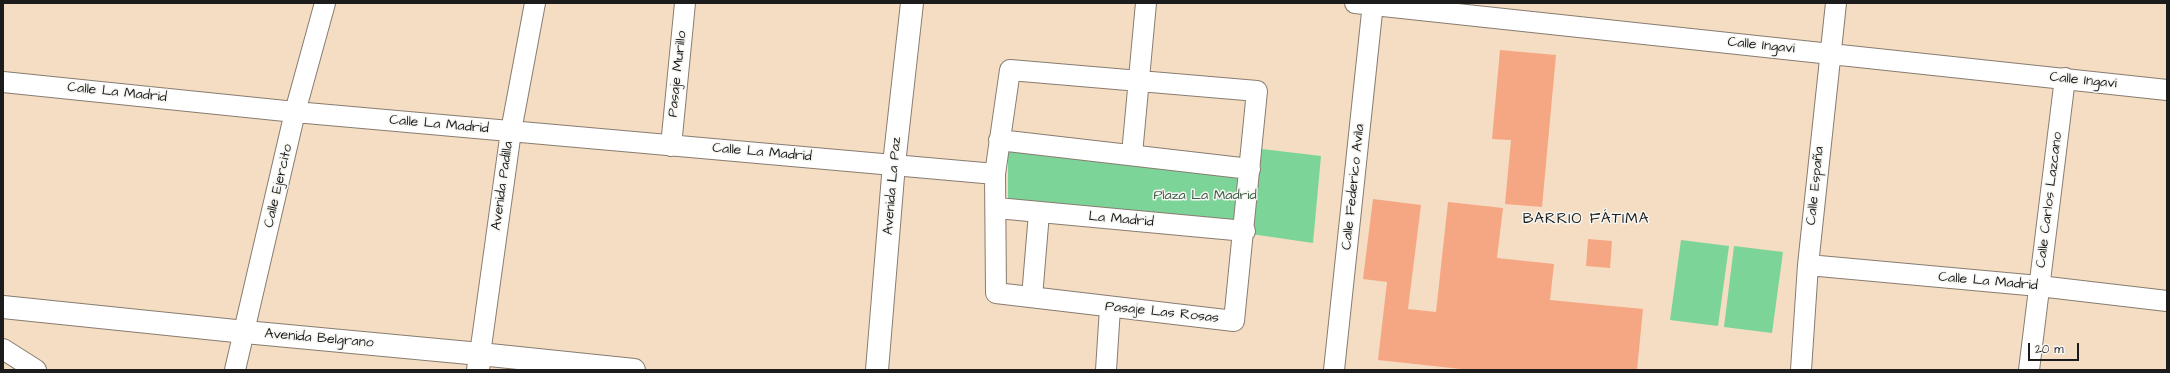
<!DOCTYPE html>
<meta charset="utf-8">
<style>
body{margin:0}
#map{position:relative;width:2170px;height:373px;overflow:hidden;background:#f4ddc3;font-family:"Architects Daughter",sans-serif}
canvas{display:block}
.frame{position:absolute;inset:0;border:4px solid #1c1c1c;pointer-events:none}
.scale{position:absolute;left:2028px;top:343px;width:51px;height:18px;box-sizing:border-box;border:2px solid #1c1c1c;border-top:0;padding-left:5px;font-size:12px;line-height:14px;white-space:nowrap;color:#1c1c1c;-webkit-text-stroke:3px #f6f6f2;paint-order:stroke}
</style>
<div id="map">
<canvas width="2170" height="373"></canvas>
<div class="frame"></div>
<div class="scale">20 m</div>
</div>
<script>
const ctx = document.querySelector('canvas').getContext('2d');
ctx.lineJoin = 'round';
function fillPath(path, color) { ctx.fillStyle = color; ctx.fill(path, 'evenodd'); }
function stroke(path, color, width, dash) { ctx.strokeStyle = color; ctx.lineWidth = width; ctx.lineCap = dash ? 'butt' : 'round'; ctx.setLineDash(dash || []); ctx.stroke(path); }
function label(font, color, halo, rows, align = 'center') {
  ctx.font = font + ' "Architects Daughter",sans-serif'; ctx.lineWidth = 3; ctx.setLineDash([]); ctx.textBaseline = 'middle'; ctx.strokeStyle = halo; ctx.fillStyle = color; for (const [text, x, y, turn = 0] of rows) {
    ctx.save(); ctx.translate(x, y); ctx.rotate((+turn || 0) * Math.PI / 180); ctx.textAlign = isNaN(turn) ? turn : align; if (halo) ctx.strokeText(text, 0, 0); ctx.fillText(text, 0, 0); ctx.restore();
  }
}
const green = new Path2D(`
 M1262 149 1321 156 1313 243 1251 234Z
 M1008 150 1247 171 1242 228 1008 201Z
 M1681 240 1729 246 1718 326 1670 320Z
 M1734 246 1783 252 1772 333 1724 327Z`);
const building = new Path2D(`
 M1500 50 1556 55 1542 207 1505 204 1511 140 1492 139Z
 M1373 199 1421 205 1408 309 1436 312 1448 202 1503 208 1497 258 1554 264 1550 300 1643 309 1637 370H1470L1378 360 1387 282 1363 279Z
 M1588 239 1612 241 1610 268 1586 266Z`);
const minor = new Path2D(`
 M1355 3 2167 90
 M1010 70 1257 91 1234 321 996 293 995 174Z
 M3 82 295 112 995 174
 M999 140 1250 169
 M671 146 685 3
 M1132 154 1146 3
 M997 208 1245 231
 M1808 265 2039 286 2167 301
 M1032 297 1039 213
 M3 349 36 370
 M480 354 511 131 535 3
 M235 370 295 112 325 3
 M1106 370 1110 308
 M1334 370 1373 3
 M1801 370 1808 265 1836 3
 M2029 370 2065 78`);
const tertiary = new Path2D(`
 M3 307 245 332 480 354`);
const secondary = new Path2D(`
 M478 370 480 354 634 370
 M877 370 894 164 912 3`);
const streetNames = [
 ["Calle Ingavi",1761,46,6],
 ["Pasaje Murillo",678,74,-84],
 ["Calle Ingavi",2083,81,6],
 ["Calle La Madrid",117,93,6],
 ["Calle La Madrid",439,125,5],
 ["Calle La Madrid",762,153,5],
 ["Calle Ejercito",279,186,-77],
 ["Avenida Padilla",503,186,-82],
 ["Avenida La Paz",893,186,-85],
 ["Calle España",1816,186,-84],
 ["Calle Federico Avila",1354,187,-84],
 ["Calle Carlos Lazcano",2050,200,-83],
 ["La Madrid",1121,220,5],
 ["Calle La Madrid",1988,282,5],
 ["Pasaje Las Rosas",1162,313,6],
 ["Avenida Belgrano",319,339,5]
];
const parkNames = [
 ["Plaza La Madrid",1205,196]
];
const neighbourhoodNames = [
 ["BARRIO FÁTIMA",1586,220]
];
fillPath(green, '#7dd498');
fillPath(building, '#f5a783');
stroke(minor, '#887c70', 22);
stroke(tertiary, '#887c70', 24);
stroke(secondary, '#887c70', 24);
stroke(minor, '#fff', 20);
stroke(tertiary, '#fff', 22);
stroke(secondary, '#fff', 22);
label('14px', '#1c1c1c', '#f6f6f2', streetNames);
label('14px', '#3e5c47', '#f6f6f2', parkNames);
ctx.letterSpacing = '1px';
label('15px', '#1c1c1c', '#f6f6f2', neighbourhoodNames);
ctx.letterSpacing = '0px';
</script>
